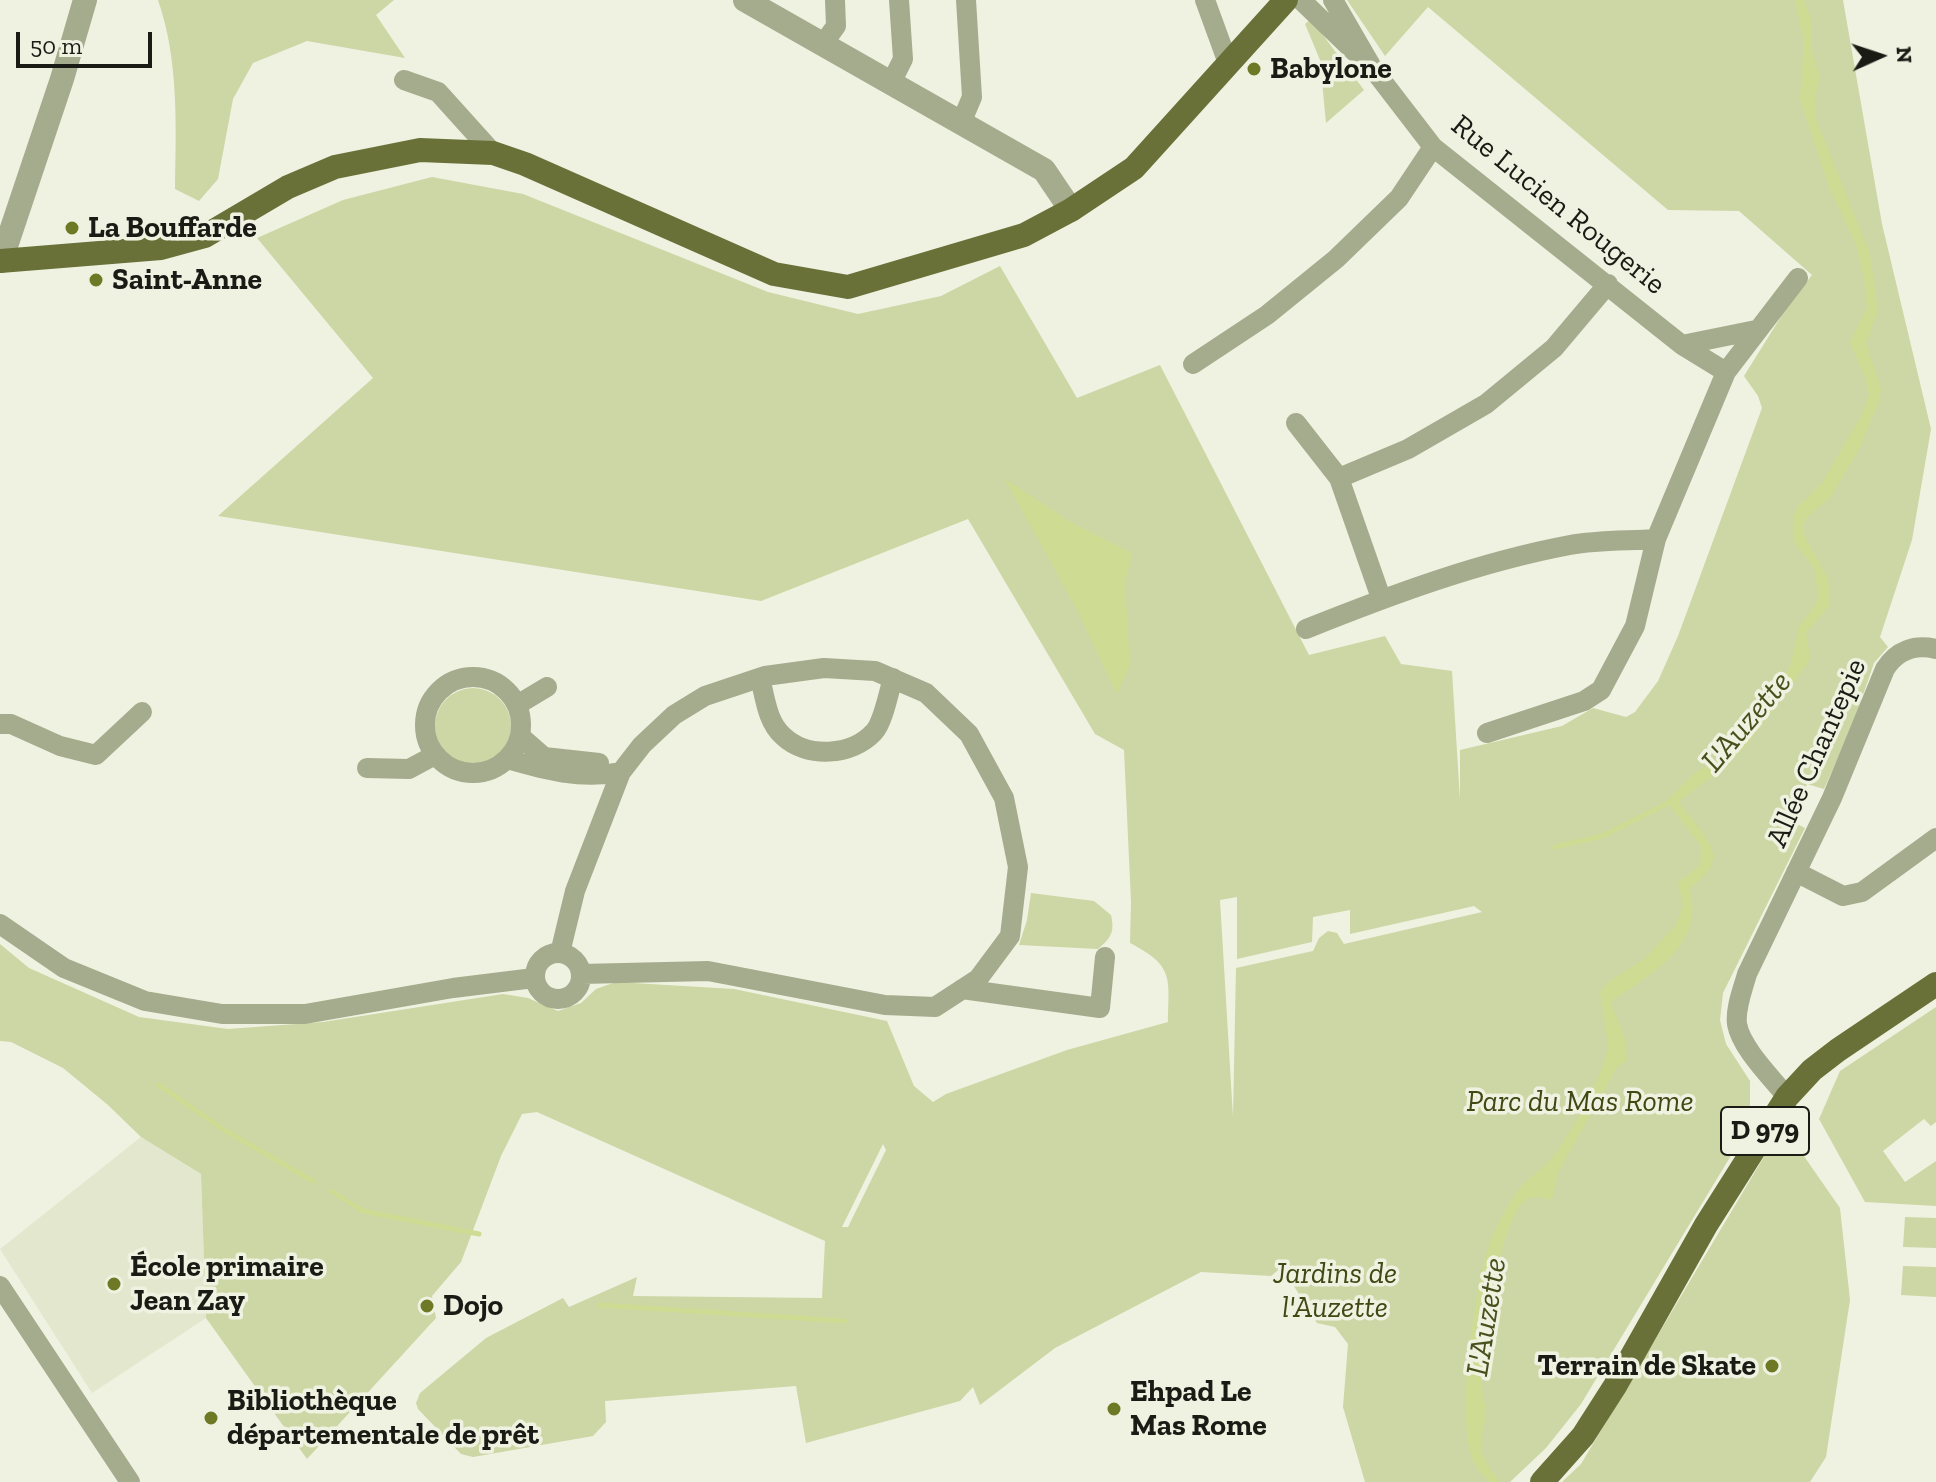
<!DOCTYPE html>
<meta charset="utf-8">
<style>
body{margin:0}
#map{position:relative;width:1936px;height:1482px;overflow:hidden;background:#eff2e0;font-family:"Zilla Slab",serif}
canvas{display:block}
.north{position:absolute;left:1840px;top:16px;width:80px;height:80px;-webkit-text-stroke:6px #eff2e0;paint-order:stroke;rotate:87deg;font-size:22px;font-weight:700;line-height:32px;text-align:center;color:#191b14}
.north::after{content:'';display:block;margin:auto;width:28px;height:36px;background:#191b14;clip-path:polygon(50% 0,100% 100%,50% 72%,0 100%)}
.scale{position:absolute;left:16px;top:32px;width:136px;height:36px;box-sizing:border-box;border:4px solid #191b14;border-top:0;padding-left:10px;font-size:24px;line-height:28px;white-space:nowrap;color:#191b14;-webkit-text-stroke:6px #eff2e0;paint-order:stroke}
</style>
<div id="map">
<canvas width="1936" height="1482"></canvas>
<div class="north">N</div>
<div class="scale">50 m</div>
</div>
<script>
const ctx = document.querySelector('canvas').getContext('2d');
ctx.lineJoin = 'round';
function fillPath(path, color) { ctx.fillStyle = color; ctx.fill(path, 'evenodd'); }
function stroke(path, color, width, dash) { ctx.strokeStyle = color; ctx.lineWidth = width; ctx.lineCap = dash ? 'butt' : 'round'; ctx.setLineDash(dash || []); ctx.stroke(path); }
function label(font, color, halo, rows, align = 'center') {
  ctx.font = font + ' "Zilla Slab",serif'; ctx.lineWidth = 7; ctx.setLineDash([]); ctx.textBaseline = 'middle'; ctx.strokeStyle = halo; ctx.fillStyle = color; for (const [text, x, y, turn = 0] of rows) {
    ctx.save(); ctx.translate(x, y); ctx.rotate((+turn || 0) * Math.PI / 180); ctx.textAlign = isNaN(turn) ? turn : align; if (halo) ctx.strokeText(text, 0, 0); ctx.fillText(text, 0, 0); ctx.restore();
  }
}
const built = new Path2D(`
 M141 1137 201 1174 206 1318 92 1393 0 1249Z`);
const green = new Path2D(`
 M158 0H394L376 15 405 58 307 41 253 63 233 99 218 179 199 201 175 189C176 125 179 61 158 0Z
 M1347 0H1843L1882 224 1931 429 1912 540 1880 637 1888 647 1874 663 1852 727 1824 789 1807 784 1791 821 1805 828 1723 993 1720 1020 1726 1044 1750 1081V1124L1581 1404 1546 1448 1510 1482H1365L1343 1407 1348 1344 1335 1327 1317 1323 1282 1267 1271 1276 1201 1272 1055 1348 980 1405 973 1387 960 1401 806 1443 796 1386 605 1401 606 1422 593 1436 473 1457 461 1454 418 1409 416 1403 420 1393 486 1338 563 1298 569 1307 637 1277 633 1296 822 1298 825 1241 537 1112 522 1114 501 1156 461 1262 432 1296 436 1318 307 1459 206 1318 201 1174 141 1137 108 1105 63 1068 11 1042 0 1041V944L29 968 139 1017 228 1029 323 1022 503 994 528 998 558 1011 581 1003 596 989 616 982 734 989 887 1021 914 1086 933 1102 946 1094 1067 1050 1168 1022C1169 977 1174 966 1130 943L1131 902 1124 750 1095 734 968 519 761 601 218 516 373 378 257 238 343 200 432 177 523 194 768 292 858 314 941 296 1000 266 1077 398 1160 365 1309 655 1385 636 1401 664 1452 671 1460 800V750L1562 726 1593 708 1626 717 1635 712 1658 681 1678 636 1762 408 1758 396 1744 376 1787 307 1812 275 1739 211 1668 210 1428 7 1385 56ZM1237 897V959L1312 942 1313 917 1350 910V934L1474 906 1482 912 1344 944 1337 933 1328 931 1319 938 1313 951 1236 968 1233 1117 1220 900ZM883 1144 886 1150 848 1227H842Z
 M1311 19 1364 90 1326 123 1320 60 1305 24Z
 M435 726a38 38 0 1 1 76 0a38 38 0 1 1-76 0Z
 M1031 893 1094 901 1111 915C1115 932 1111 938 1098 949L1019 945 1027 920Z
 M1936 1007V1122L1931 1126 1924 1119 1883 1151 1905 1182 1936 1161V1206L1865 1202 1819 1119 1840 1071Z
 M1799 1149 1840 1208 1850 1300 1826 1457 1810 1482H1562L1581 1464 1765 1155Z
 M1905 1217 1936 1218V1248L1903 1247Z
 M1903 1266 1936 1267V1297L1901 1295Z`);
const water = new Path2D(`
 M1795 0H1804L1811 19 1812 52 1820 77 1815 96 1816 119 1870 254 1878 311 1866 343 1881 389 1879 401 1860 448 1830 498 1806 518 1804 524V535L1828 578 1830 605 1806 633 1810 658 1808 663 1748 743 1727 766 1679 801C1688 819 1726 848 1709 870 1704 877 1696 882 1690 889 1691 898 1693 907 1692 915 1688 956 1641 980 1611 1002L1625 1039 1627 1060 1617 1068 1558 1172 1552 1200C1544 1198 1535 1195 1528 1199 1497 1217 1482 1355 1482 1389 1483 1398 1486 1405 1486 1414 1486 1424 1481 1434 1481 1444 1481 1459 1492 1471 1500 1482H1489C1484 1476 1477 1470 1474 1463 1455 1422 1474 1295 1487 1252 1493 1231 1505 1209 1517 1192 1526 1179 1542 1170 1552 1158 1568 1139 1608 1067 1608 1044L1600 992 1608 982 1643 960 1676 925 1683 905 1678 882 1700 866 1701 846 1666 801 1696 772 1715 761 1790 667 1799 626 1815 606 1818 596 1814 568 1794 542 1793 517 1798 506 1822 483 1861 416 1869 395 1865 377 1850 343 1867 307 1864 279 1856 245 1829 187 1800 99 1804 43Z
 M1004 478 1069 521 1132 553 1125 584 1130 665 1117 694 1075 606Z`);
const stream = new Path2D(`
 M1555 847 1602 836 1672 801
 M159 1085 224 1130 313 1181
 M331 1191 363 1211 479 1234
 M599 1305 845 1321`);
const minor = new Path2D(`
 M1205 0 1228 63
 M1301 0 1355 52
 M1333 0 1373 69 1433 147 1682 345 1726 372
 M823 44 836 26 835 0
 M404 80 438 92 493 153
 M891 83 903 59 899 0
 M961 123 972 97 966 0
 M1682 345 1756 330
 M1193 364 1267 315 1336 259 1399 198 1433 147
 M1296 423 1339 478 1381 598
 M1339 478 1408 449 1486 404 1554 348 1608 284
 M1306 629C1391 595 1479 562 1570 545 1598 540 1628 541 1656 539
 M425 725a48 48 0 1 1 96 0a48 48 0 1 1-96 0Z
 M760 678C765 697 767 722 783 736 807 759 852 756 874 732 883 723 889 691 893 678
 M517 705 547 687
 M0 724H11L60 746 96 755 142 712
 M1487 733 1584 701 1601 690 1635 626 1656 539 1726 372 1798 278
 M520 736 544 757 599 763
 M507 759C545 770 581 780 621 772
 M367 768 409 769 435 755
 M1796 872 1843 896 1862 892 1936 838
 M0 924 64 968 145 1001 222 1014H305L453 988 534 978
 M535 976a23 23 0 1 1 46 0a23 23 0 1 1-46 0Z
 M560 953 575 891 621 772 642 745 674 715 705 696 765 676 824 668 875 671 926 693 969 734 1004 798 1018 867 1010 936 978 979 935 1007 885 1005 708 971 581 974
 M962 989 1100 1008 1105 957
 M1787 1097C1772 1078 1741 1048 1737 1024 1735 1008 1743 989 1747 974L1832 798 1885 669C1897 650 1915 644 1936 649
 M0 1286 130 1482`);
const tertiary = new Path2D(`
 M745 0 1044 170 1071 210
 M1 261 62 79 85 0`);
const primary = new Path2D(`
 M0 261 161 248 205 236 288 187 335 167 420 150 493 153 525 164 774 274 848 287 1024 235 1071 210 1134 168 1286 0
 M1542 1482 1583 1436 1615 1386 1706 1225 1787 1097 1812 1070 1838 1050 1936 984`);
const markers = [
 [1254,69,8,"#6e7925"],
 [72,228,8,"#6e7925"],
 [96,280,8,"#6e7925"],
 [114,1284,8,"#6e7925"],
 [427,1306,8,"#6e7925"],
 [1772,1366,8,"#6e7925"],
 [1114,1409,8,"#6e7925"],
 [211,1418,8,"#6e7925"]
];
const shields = [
 [1765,1131,88]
];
const shieldNames = [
 ["D 979",1765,1131]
];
const poiNames = [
 ["Babylone",1270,69],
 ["La Bouffarde",88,228],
 ["Saint-Anne",112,280],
 ["École primaire",130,1267],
 ["Jean Zay",130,1301],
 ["Dojo",443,1306],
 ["Terrain de Skate",1756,1366,"right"],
 ["Ehpad Le",1130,1392],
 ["Mas Rome",1130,1426],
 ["Bibliothèque",227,1401],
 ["départementale de prêt",227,1435]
];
const streetNames = [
 ["Rue Lucien Rougerie",1558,205,39],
 ["Allée Chantepie",1817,753,-66]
];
const parkNames = [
 ["Parc du Mas Rome",1580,1102],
 ["Jardins de",1335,1274],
 ["l'Auzette",1335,1308]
];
const waterNames = [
 ["L'Auzette",1747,722,-50],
 ["L'Auzette",1487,1317,-81]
];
fillPath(built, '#e2e7ce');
fillPath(green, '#cdd6a5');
fillPath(water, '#cedb93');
stroke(stream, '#cedb93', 5);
stroke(minor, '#a5ab8d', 20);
stroke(tertiary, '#a5ab8d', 24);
stroke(primary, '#697139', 24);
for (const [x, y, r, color] of markers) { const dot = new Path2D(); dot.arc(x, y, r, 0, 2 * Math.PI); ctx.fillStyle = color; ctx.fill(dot); stroke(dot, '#eff2e0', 3); }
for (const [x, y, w] of shields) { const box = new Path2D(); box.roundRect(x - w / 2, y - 24, w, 48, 6); ctx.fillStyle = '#eff2e0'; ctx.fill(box); stroke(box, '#191b14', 2); }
label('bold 28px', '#191b14', null, shieldNames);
label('bold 30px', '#191b14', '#eff2e0', poiNames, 'left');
label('30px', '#191b14', '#eff2e0', streetNames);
label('italic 30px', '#414813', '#eff2e0', parkNames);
label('italic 32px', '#49501c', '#eff2e0', waterNames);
</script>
